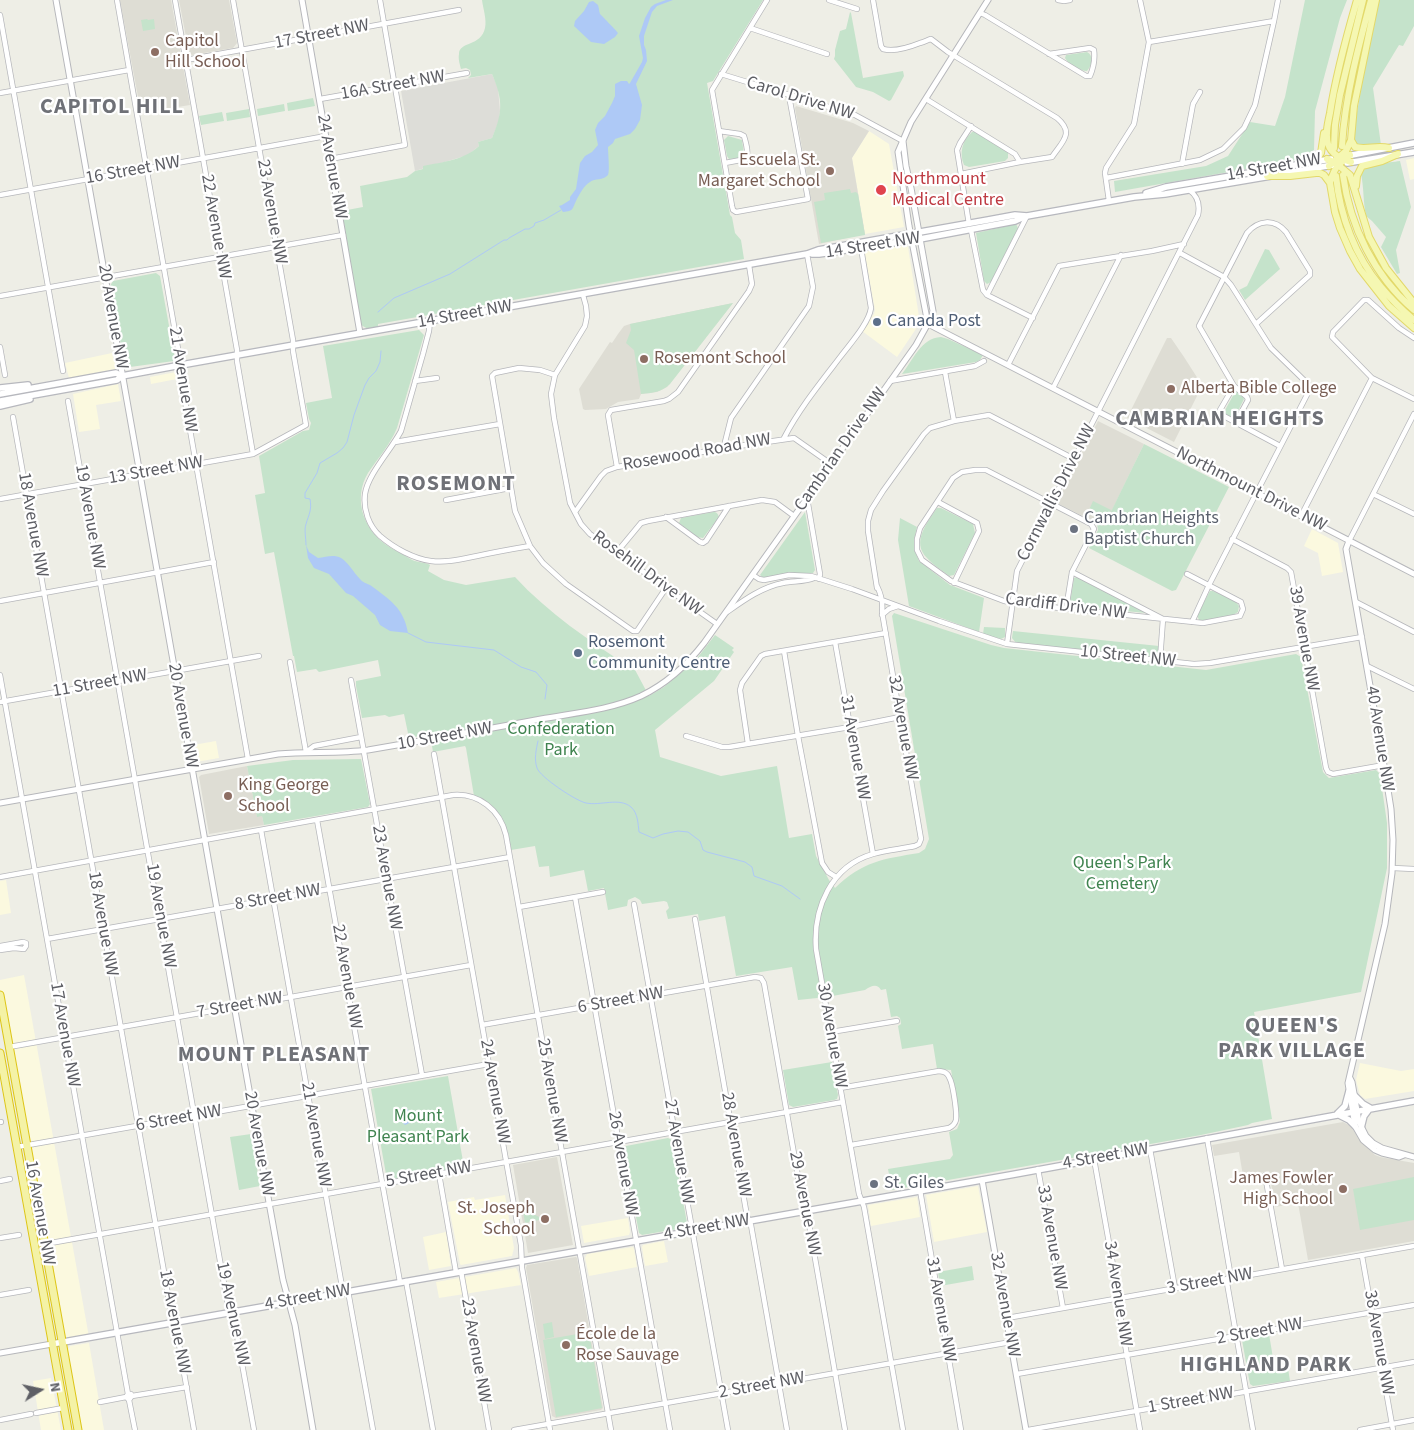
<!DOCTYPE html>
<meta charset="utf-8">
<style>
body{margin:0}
#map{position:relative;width:1414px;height:1430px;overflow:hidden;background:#eeeee6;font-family:"Source Sans 3",sans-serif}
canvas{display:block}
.north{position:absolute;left:15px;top:1365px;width:50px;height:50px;-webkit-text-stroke:4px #fff;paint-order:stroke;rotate:80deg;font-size:14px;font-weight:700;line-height:20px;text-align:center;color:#5e5f65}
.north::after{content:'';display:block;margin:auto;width:18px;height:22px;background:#5e5f65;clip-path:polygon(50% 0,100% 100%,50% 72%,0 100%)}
</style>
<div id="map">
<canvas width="1414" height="1430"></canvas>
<div class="north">N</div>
</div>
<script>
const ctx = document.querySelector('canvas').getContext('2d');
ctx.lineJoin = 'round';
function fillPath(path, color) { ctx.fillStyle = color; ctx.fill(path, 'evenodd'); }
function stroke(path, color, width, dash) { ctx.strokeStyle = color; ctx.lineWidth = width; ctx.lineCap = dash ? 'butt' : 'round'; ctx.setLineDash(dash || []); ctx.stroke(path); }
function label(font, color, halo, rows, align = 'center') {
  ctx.font = font + ' "Source Sans 3",sans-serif'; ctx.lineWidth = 4.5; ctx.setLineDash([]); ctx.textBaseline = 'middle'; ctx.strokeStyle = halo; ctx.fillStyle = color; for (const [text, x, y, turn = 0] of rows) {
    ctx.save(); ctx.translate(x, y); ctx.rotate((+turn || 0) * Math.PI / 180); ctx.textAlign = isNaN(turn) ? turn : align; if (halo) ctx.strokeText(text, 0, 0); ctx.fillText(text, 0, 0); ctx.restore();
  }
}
const commercial = new Path2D(`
 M869 131 889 144 904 227 865 234 852 158Z
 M1414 158V179L1410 180 1406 160Z
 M904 244 908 247 920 323 897 357 862 331 874 314 875 310 865 255V252L869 250Z
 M112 353 117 370 69 378 65 363Z
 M176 372 177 379 151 384 150 377Z
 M118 384 121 401 96 405 100 429 79 432 73 394Z
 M1312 529 1338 543 1343 572 1322 576 1318 553 1304 546Z
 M216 741 219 758 196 762 193 745Z
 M6 880 11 913 0 915V881Z
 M24 975 89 1337 62 1342 0 995V980Z
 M1360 1063 1401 1071 1414 1069V1091L1365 1099 1360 1095 1356 1080Z
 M978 1186 987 1232 934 1242 926 1195Z
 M505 1195 514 1248 512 1256 461 1265 460 1264 448 1202 474 1197 475 1200Z
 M917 1197 920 1217 871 1226 868 1205Z
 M628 1218 630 1232 629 1235 584 1243 581 1226Z
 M446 1232 451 1266 429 1270 423 1237Z
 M664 1241 668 1262 645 1266 642 1247 643 1245Z
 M633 1247 634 1249 637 1267 589 1276 585 1258 587 1254Z
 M516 1268 518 1272 521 1285 439 1298 436 1282Z
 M89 1343 104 1430H82L67 1351 70 1346Z
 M51 1378 61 1430H41L33 1381Z`);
const industrial = new Path2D(`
 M492 74 498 88 500 111 499 121 492 138 478 142 479 146 468 155 415 171 401 91Z`);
const education = new Path2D(`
 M120 0H171L190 105 141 113Z
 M179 0H229L237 43 233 48 192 55 189 53Z
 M796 106 853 123 869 131 852 158 865 234 819 244 795 108Z
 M733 303 667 387 657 392 641 394 639 399 618 402 606 409 585 410 583 409 579 389 610 342 612 343 618 334 624 326 630 324Z
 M1167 338H1171L1184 357 1200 382 1201 388 1174 442 1127 418Z
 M1098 421 1144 444 1104 527 1059 504 1058 500Z
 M247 766 257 816H262L264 825 209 834 199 777 201 775Z
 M1343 1122 1351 1126 1359 1140 1375 1155 1380 1157 1414 1163V1241L1308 1260 1298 1203 1275 1207 1269 1171 1243 1176 1239 1152 1214 1156 1212 1145Z
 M557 1157 573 1245 528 1253 513 1165Z
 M576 1257 577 1258 603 1408 601 1410 556 1418 552 1416 526 1268 527 1265Z`);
const green = new Path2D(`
 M482 0H763L713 81 707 83 730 215 732 217 735 233 741 240 744 259 378 324V327L368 329 361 325 342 211 363 207 360 186 407 177 415 171 423 169V166C443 162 464 160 479 146L478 142 492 138C503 112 503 100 492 74L468 78 471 75 470 70 466 68 461 69C460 65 458 59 459 54 459 41 481 47 485 28 487 20 483 8 482 0Z
 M1305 0H1347L1340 18 1315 111 1314 150 1308 158 1115 192 1114 181 1206 166 1228 156 1250 122 1275 126 1285 97Z
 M1379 0H1414V26L1403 46 1399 45 1373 88 1381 145 1360 147 1354 141V130L1362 83Z
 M850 12 851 13 863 78 903 71 904 76 891 100 889 101 873 92 856 87 834 59 835 56V50L840 31 846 29Z
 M147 19 148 20 154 19 155 29 143 31 141 20Z
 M1087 52C1094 55 1092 66 1087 71 1080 71 1068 64 1065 58L1066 55Z
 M313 98 315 106 288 111 287 103Z
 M284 104 285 111 258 116 257 109Z
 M249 109 250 117 227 121 226 113Z
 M222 112 224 121 201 125 199 116Z
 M972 132H975L1008 152V158L1005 161 969 167 964 165C959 153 962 141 972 132Z
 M728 136 742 140 744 154 741 158 729 159 727 156 724 140Z
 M1400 161 1411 207 1396 250 1400 273 1397 274 1381 247 1386 237 1372 221 1366 216C1363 202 1364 188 1361 174 1368 162 1388 163 1400 161Z
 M850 189 851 193 856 192 858 194 865 235 821 243 814 202 825 200 824 193Z
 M1016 224 1018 228 991 282 987 284 984 281 976 233Z
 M1265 249 1269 250 1280 269 1245 300 1239 290 1247 286Z
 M156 273 160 276 175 359 174 361 130 367 125 364 122 351 110 286 113 281Z
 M733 303 670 384C662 392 652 393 641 394L634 350 626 343 631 330 630 324Z
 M419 330 424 335 397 428C390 445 378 458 368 473 353 498 363 528 385 544 390 548 397 551 402 554 406 556 411 560 415 561 420 563 425 562 430 565L428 571 444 580 466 585 515 577C548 613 590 641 631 668H634L649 696 664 687 695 661 715 635 734 648 732 650 734 652 714 681 655 730 660 757 721 776 777 766 789 838 812 834 816 856 829 880 835 888C863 861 883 859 919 853L925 849 929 839 892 616 894 613 991 645 1004 648 1206 670 1296 654 1301 657 1323 772 1329 778 1376 770 1380 774 1387 823V868L1361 992 1254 1012 1272 1119 1252 1123 1248 1125 1201 1135 892 1190 888 1169 950 1159 953 1155 949 1132 957 1129 960 1122 951 1070 937 1069 933 1044 902 1049 898 1026 901 1024 900 1018 897 1016 891 1017 886 989 881 990C877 983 871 986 865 990L827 997 798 1000 792 967 736 976 725 916 699 921 698 914 668 919 666 911 669 908 667 902 664 901 642 904 640 900 635 897 628 900 627 906 608 910 604 888 588 891 584 870 550 877 549 866 539 867 535 846 511 850C507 822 501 808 474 796L466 748 465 746 433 752 430 734 409 738 404 714 389 717 385 715 362 718 356 686V681L381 676 378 660 319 672 316 669 297 672 294 656H293L274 552 265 554 255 495 265 493 259 456 303 431 309 430 311 423 309 419 306 403 332 398 323 346Z
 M941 337 948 339 983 355 980 360 976 362 902 374C913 360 921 338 941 337Z
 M1235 392H1238L1243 397 1244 399 1235 417 1232 418 1225 415 1224 412Z
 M1144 444 1229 487 1176 590 1172 591 1089 548 1098 530 1097 524 1104 526Z
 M1093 501 1111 510 1106 519 1089 510Z
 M937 508H941L973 524 975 533 954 575 949 576C942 570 933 565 927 558 911 542 927 523 937 508Z
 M713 512C717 512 718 514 719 517L703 538 697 537 679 523 681 518Z
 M805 512 815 570 813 573H788L763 578 760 575Z
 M900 518 917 527 914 540 915 551 919 561 950 585 984 598 979 632 909 606 898 540Z
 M1077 577 1146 613 1072 606 1070 603 1074 578Z
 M1210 591H1213L1235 601 1239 606 1238 612 1233 615 1202 621 1199 620 1197 615Z
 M984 627 1005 628V637L1001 639 983 634Z
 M1013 631 1159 646 1158 653 1154 657 1016 643 1012 638Z
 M361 759 370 804 368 807 264 825 262 816 257 817 247 766 293 760Z
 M832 1062 838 1095 837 1099 834 1100 793 1107 789 1105 783 1070Z
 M448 1076 464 1167 387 1180 371 1089Z
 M251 1134 260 1186 239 1190 230 1137Z
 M668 1138 672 1140 687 1223 684 1228 642 1235 639 1233 623 1149 626 1146Z
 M1414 1177V1220L1360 1230 1353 1189Z
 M526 1210 539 1217V1220L525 1223 523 1211Z
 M972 1266 974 1280 940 1286 938 1272Z
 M552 1322 554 1337 545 1339 543 1324Z
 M589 1332 602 1408 556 1417 543 1340Z
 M1269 1334 1273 1358 1286 1356 1290 1381 1253 1386 1250 1384 1249 1379 1242 1340 1245 1337Z`);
const water = new Path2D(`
 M666 0H673L657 6 652 12 644 36V45L646 50 647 61 636 84 642 105 640 120 635 129 630 134 615 139 613 143 608 147C608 153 610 171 608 175 603 181 595 178 590 182 584 185 579 195 576 201 572 209 574 211 563 212L559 206 562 205 570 200V197L576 189 580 163 585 156 592 152 598 145 595 130 598 123 605 116 612 103 615 96V84L621 81H627L629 84 630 83 642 62 643 58 639 36 645 18 651 7 655 4Z
 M593 1 598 5C599 8 599 11 600 14 601 15 615 29 618 33L615 37 604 44 591 42 574 26 575 21 584 11 589 2Z
 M306 545 309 552 318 558C326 557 334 554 341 558 349 563 353 572 360 579 362 582 366 583 370 585 389 599 404 608 408 633L390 631 380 625 375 615 353 596 346 593 329 574 314 568 308 558Z
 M403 1109H408L409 1116 413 1121 405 1125 403 1123V1117L398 1119 395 1116 397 1112H402Z`);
const stream = new Path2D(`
 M378 312 394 298 450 274 504 240H507L509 238 525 229H529L534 226 535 223 544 220 561 210
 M306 545C306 538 304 530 306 524 309 514 312 510 310 499L305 498V493L317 473 320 463 337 453 343 448 347 442 354 415 365 385 369 378 376 371 380 362 381 351
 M408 633 426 642 494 650 521 667 536 672 547 685 545 699
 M538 741C536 750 534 759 537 768 540 777 576 801 586 803 601 806 619 797 631 807 638 813 638 824 639 832L653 838 663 834 678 831 688 832 700 841 703 850 707 852 745 862 752 867 754 876 782 886 800 899`);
const minor = new Path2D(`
 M117 0 180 360V373L248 759
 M175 0 237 350V361L253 454
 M767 0 712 90 732 206 733 210 736 212 808 199 789 96
 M829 0 857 9
 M873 0 881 46 883 49C894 52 910 47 920 43 925 42 927 40 931 39L948 52 1057 118C1075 133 1062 142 1052 157L1020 162 961 174
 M1058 0 1064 1 1070 0
 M980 13 985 15 1086 76H1090C1093 69 1095 58 1094 50L1090 48 1049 54
 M0 15 63 371
 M750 28 827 54
 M1149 42 1274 21
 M186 60 459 10
 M721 74 855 115 903 141
 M0 93 129 70
 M320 99 467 73
 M926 99 1015 154 1020 162
 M719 131 740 134 744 136C746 143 749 152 746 159L725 163
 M330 159 405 145 380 0
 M1182 164 1193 104 1200 92
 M1106 178 1200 160 1223 149 1244 128 1255 105 1274 21 1278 0
 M0 195 326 136
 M1109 201 1105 173 1106 168 1134 124 1149 42 1140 0
 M969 224 957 150 960 143 971 126
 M971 230 983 290 987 295 1033 318
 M1180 253 1224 277 1231 285 1271 348 1310 386V389L1209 585 1192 622
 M583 295 586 306 587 316 585 326 555 375 551 394 554 418 570 503 581 524 590 534 717 624
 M987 295 1027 216
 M0 296 343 235
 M430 321 429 331 423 354 401 431C391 450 368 474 365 494 363 510 369 526 380 536 394 548 414 559 431 561 447 563 462 559 477 556 495 552 512 549 530 546
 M0 347 5 375
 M1008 365 1059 266 1152 251 1184 244
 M945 372 954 421
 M555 375 540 370 519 368 495 373 492 376 515 511 530 546 543 563 566 584 633 631H637L666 588
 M1372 378 1414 399
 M415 381 437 378
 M890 381 975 366 984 361
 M1234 386 1220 410V414L1280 446
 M1053 388 1121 255
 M68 401 228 1306 234 1319 254 1430
 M13 417 172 1317 176 1327 194 1430
 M1236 422 1248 400 1247 397 1234 386 1199 326 1247 233C1258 220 1274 218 1286 232L1310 271V275L1256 324
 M784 438C799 409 821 382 841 356 850 344 869 323 871 308L861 248
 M395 442 500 424
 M725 448V442L731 418 809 306 813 287 807 254
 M617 467 608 415 611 410 664 401 669 399 678 392 749 291 752 284 749 265
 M1373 494 1414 514
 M807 498 820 574 819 579
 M0 499 253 454 306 425 293 351V340L233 0
 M446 500 510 488
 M938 502 977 523 979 531 954 583
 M575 512 601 476 606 471 617 467 725 448 794 438 831 464
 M1301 516 1372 378 1332 337 1333 332 1364 300H1368L1399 328 1414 338
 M666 517 700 542 703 543 706 541 729 506
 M1232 539 1287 568 1291 572 1326 768 1328 772 1333 774 1384 765
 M1349 541 1414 414
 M617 552 641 523 648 521 762 500 775 502 794 516
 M1072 572 1163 619 1160 660
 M753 575 759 579 764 580 789 575 811 576 852 589 939 621 1007 644 1194 664 1210 663 1362 637
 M877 586C881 594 883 604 882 612L921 839 919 844 915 846C901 849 886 850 873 854 831 866 813 908 816 949L859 1194 864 1207 903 1430
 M877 588 868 531V521L871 510 883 491 924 434 930 428 954 421 989 415 1074 459
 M0 601 214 562
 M1356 602 1414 632
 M1066 609 1072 572 1094 529 1091 524 986 470H975L962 472 953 478 920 528 917 539V550L922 560 951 581 1004 601 1041 606 1203 623 1240 616 1243 609 1241 602 1187 574
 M727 612C744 600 762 587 783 583 793 581 805 582 814 578
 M882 615 889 609 898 606
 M835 642 873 854
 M1007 644 1017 571 1198 215C1200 205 1198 196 1189 190
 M784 651 798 736 822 863 828 872 836 877
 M290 662 306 752 314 746 361 737
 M1367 666 1414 689
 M0 675 128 1394
 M351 680 422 1075
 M0 702 259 656
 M686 736 722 747H729L850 727 900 717
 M748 744 740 690 742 683 761 656 765 654 886 633
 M434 754 521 1245 522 1268 550 1430
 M317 820 400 1282
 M261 830 343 1292
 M1393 868 1414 869
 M0 877 453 795C479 793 500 810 506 835L611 1430
 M575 897 670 1430
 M634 904 728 1430
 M519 907 603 892
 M695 919 747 1216 751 1225 787 1430
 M47 939 510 857
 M0 946 23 942 26 943V946L24 949 14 948 0 950
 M482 1025 755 977 761 978 764 983 803 1205 808 1218 845 1430
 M831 1032 897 1021
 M9 1047 471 965
 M840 1088 939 1071C944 1072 947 1072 949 1077 953 1083 957 1112 956 1120 955 1124 953 1126 949 1128L851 1145
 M0 1122H1
 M1207 1138 1230 1272 1227 1283 1253 1430
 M17 1147 489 1064
 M1150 1149 1175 1288
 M1094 1159 1118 1293V1304L1140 1430
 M1038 1169 1063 1308
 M439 1174 456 1272
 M1265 1175 1282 1269
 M0 1181 10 1179
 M920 1190 961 1430
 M0 1238 19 1235
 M45 1244 843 1102
 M1362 1256 1393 1430
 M461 1271 489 1430
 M406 1281 433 1430
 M348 1291 373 1430
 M0 1295 29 1290
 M1007 1318 1414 1246
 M1017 1374 1414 1305
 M132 1396 187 1387
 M129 1400 135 1430
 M100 1402 126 1397 128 1394H131L132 1396 129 1400 126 1397
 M36 1413 63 1408
 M0 1420 31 1414
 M514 1430 1011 1342
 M1028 1430 1414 1362
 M1360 1430 1414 1420`);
const tertiary = new Path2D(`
 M56 0 270 1208 283 1280 295 1325 313 1430
 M302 0 360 333
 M988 0 911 122 898 152 909 226 928 324 1414 574
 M1349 541 1346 549 1385 771 1391 809 1393 840 1392 873 1385 924 1348 1083 1355 1126 1363 1140 1375 1150 1382 1153 1399 1157 1404 1155
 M0 803 278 754C308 751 338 754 368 750 426 740 483 730 541 719 574 713 610 710 641 696 666 684 687 665 704 643L916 345 932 316 933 311 911 188 906 166 903 141
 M1350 1078 1352 1082 1359 1122 1366 1136 1373 1143 1382 1148 1414 1157
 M982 1180 1026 1430
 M0 1353 52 1344`);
const secondary = new Path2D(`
 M1347 156 1414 143
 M1347 163 1414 152
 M1281 174 1333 165
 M1146 193 1166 187 1331 159
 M812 254H819L920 239 1015 221 1024 217
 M0 388 28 385
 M0 394 116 373 122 376
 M0 401 117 380 122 376 181 365 807 254 818 250 988 220 1015 215 1027 216 1134 197 1165 194 1271 176
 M0 406 30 399
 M1354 1095 1363 1104 1370 1108
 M1338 1113 1345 1106 1349 1091
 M1337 1114 1349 1120 1355 1126
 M1361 1128 1364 1116 1370 1108
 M52 1344 1010 1175 1414 1101`);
const primary = new Path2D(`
 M1376 0 1354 106 1351 140 1355 147C1366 150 1377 145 1389 148
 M1342 146C1345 97 1358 48 1371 0
 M1334 148 1335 125 1340 95 1363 0
 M1327 159 1337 164 1350 175 1369 237 1386 268 1414 303
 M1315 161 1321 153 1324 133
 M1351 162C1342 160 1331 154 1328 144 1325 134 1328 123 1330 113 1336 74 1346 38 1357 0
 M1329 166 1346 151 1351 140
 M1343 175C1350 226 1374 276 1414 310
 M1267 176H1290L1316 173H1320L1324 175 1330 183 1335 212 1340 228 1350 251 1360 269 1389 306 1414 328
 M1336 176C1340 216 1355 256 1381 287 1391 299 1402 310 1414 320
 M1330 182C1335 167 1338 164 1350 155
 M1356 186 1357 176 1362 166 1382 161 1398 154`);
const trunk = new Path2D(`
 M0 995 78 1430
 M0 1053 68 1430`);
const markers = [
 [155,52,5,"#8d6e63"],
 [830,171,5,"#8d6e63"],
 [881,190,6,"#e0444e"],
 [877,322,5,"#5c6f8a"],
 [644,359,5,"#8d6e63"],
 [1171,389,5,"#8d6e63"],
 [1074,529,5,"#6b7280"],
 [578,653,5,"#5c6f8a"],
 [228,796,5,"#8d6e63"],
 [874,1184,5,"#6b7280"],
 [1343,1189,5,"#8d6e63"],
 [545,1219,5,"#8d6e63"],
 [566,1345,5,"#8d6e63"]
];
const streetNames = [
 ["17 Street NW",322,35,-11],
 ["16A Street NW",393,86,-10],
 ["Carol Drive NW",800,99,17],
 ["24 Avenue NW",331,167,80],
 ["14 Street NW",1274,168,-10],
 ["16 Street NW",133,171,-10],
 ["23 Avenue NW",271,212,80],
 ["22 Avenue NW",215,227,80],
 ["14 Street NW",873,246,-9],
 ["14 Street NW",465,315,-10],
 ["20 Avenue NW",112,317,80],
 ["21 Avenue NW",182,380,81],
 ["Cambrian Drive NW",841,450,-55],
 ["Rosewood Road NW",697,453,-10],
 ["13 Street NW",156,471,-10],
 ["Northmount Drive NW",1251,490,27],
 ["Cornwallis Drive NW",1057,493,-63],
 ["19 Avenue NW",89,517,80],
 ["18 Avenue NW",32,525,80],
 ["Rosehill Drive NW",647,574,36],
 ["Cardiff Drive NW",1066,607,7],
 ["39 Avenue NW",1303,639,80],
 ["10 Street NW",1128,657,6],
 ["11 Street NW",100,684,-10],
 ["20 Avenue NW",182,716,80],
 ["32 Avenue NW",902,728,80],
 ["10 Street NW",445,737,-10],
 ["40 Avenue NW",1379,739,81],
 ["31 Avenue NW",854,748,80],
 ["23 Avenue NW",386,878,80],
 ["8 Street NW",278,898,-10],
 ["19 Avenue NW",160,916,80],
 ["18 Avenue NW",102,924,80],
 ["22 Avenue NW",346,977,80],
 ["6 Street NW",621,1001,-10],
 ["7 Street NW",240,1006,-10],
 ["17 Avenue NW",64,1035,80],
 ["30 Avenue NW",831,1036,80],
 ["25 Avenue NW",551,1091,80],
 ["24 Avenue NW",494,1092,80],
 ["6 Street NW",179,1119,-10],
 ["21 Avenue NW",315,1135,80],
 ["20 Avenue NW",258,1144,80],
 ["28 Avenue NW",735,1145,80],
 ["27 Avenue NW",678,1152,80],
 ["4 Street NW",1106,1157,-10],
 ["26 Avenue NW",622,1164,80],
 ["5 Street NW",429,1175,-10],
 ["29 Avenue NW",804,1204,79],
 ["16 Avenue NW",39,1213,80],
 ["4 Street NW",707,1228,-10],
 ["33 Avenue NW",1051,1238,80],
 ["3 Street NW",1210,1282,-10],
 ["34 Avenue NW",1117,1294,81],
 ["4 Street NW",308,1298,-10],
 ["32 Avenue NW",1004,1305,80],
 ["31 Avenue NW",940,1310,80],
 ["19 Avenue NW",232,1314,78],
 ["18 Avenue NW",174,1322,79],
 ["2 Street NW",1260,1332,-10],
 ["38 Avenue NW",1378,1343,80],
 ["23 Avenue NW",475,1351,80],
 ["2 Street NW",762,1386,-10],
 ["1 Street NW",1191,1401,-10]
];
const educationNames = [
 ["Capitol",165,42],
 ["Hill School",165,63],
 ["Escuela St.",820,161,"right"],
 ["Margaret School",820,182,"right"],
 ["Rosemont School",654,359],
 ["Alberta Bible College",1181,389],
 ["King George",238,786],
 ["School",238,807],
 ["James Fowler",1333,1179,"right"],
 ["High School",1333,1200,"right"],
 ["St. Joseph",535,1209,"right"],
 ["School",535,1230,"right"],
 ["École de la",576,1335],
 ["Rose Sauvage",576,1356]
];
const healthNames = [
 ["Northmount",892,180],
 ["Medical Centre",892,201]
];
const serviceNames = [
 ["Canada Post",887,322],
 ["Rosemont",588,643],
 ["Community Centre",588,664]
];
const worshipNames = [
 ["Cambrian Heights",1084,519],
 ["Baptist Church",1084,540],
 ["St. Giles",884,1184]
];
const parkNames = [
 ["Confederation",561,730],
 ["Park",561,751],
 ["Queen's Park",1122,864],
 ["Cemetery",1122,885],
 ["Mount",418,1117],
 ["Pleasant Park",418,1138]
];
const districtNames = [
 ["CAPITOL HILL",112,108],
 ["CAMBRIAN HEIGHTS",1220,420],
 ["ROSEMONT",456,485],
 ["QUEEN'S",1292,1027],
 ["PARK VILLAGE",1292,1052],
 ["MOUNT PLEASANT",274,1056],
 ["HIGHLAND PARK",1266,1366]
];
fillPath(commercial, '#fbf9df');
fillPath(industrial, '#ddddd8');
fillPath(education, '#deddd4');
fillPath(green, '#c5e3cb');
fillPath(water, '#aec9f6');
stroke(stream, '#aec9f6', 1);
stroke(minor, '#b6b7bb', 6);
stroke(tertiary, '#b6b7bb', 7);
stroke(secondary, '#b7b8be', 8);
stroke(primary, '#e3d96a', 8);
stroke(trunk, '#ddc517', 9);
stroke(minor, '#fff', 4.5);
stroke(tertiary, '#fff', 5);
stroke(secondary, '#fff', 5.5);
stroke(primary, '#f5f7b2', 6);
stroke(trunk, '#f4f2a6', 7);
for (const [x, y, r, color] of markers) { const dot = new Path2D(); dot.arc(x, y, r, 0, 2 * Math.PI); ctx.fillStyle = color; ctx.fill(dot); stroke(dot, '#fff', 2); }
label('18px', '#5e5f65', '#fff', streetNames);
label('18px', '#785e54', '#fff', educationNames, 'left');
label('18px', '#be3a42', '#fff', healthNames, 'left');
label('18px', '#4e5e75', '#fff', serviceNames, 'left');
label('18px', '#5b616d', '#fff', worshipNames, 'left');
label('18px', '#3f834f', '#fff', parkNames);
ctx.letterSpacing = '1px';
label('bold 22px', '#6f7177', '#fff', districtNames);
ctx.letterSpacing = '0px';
</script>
